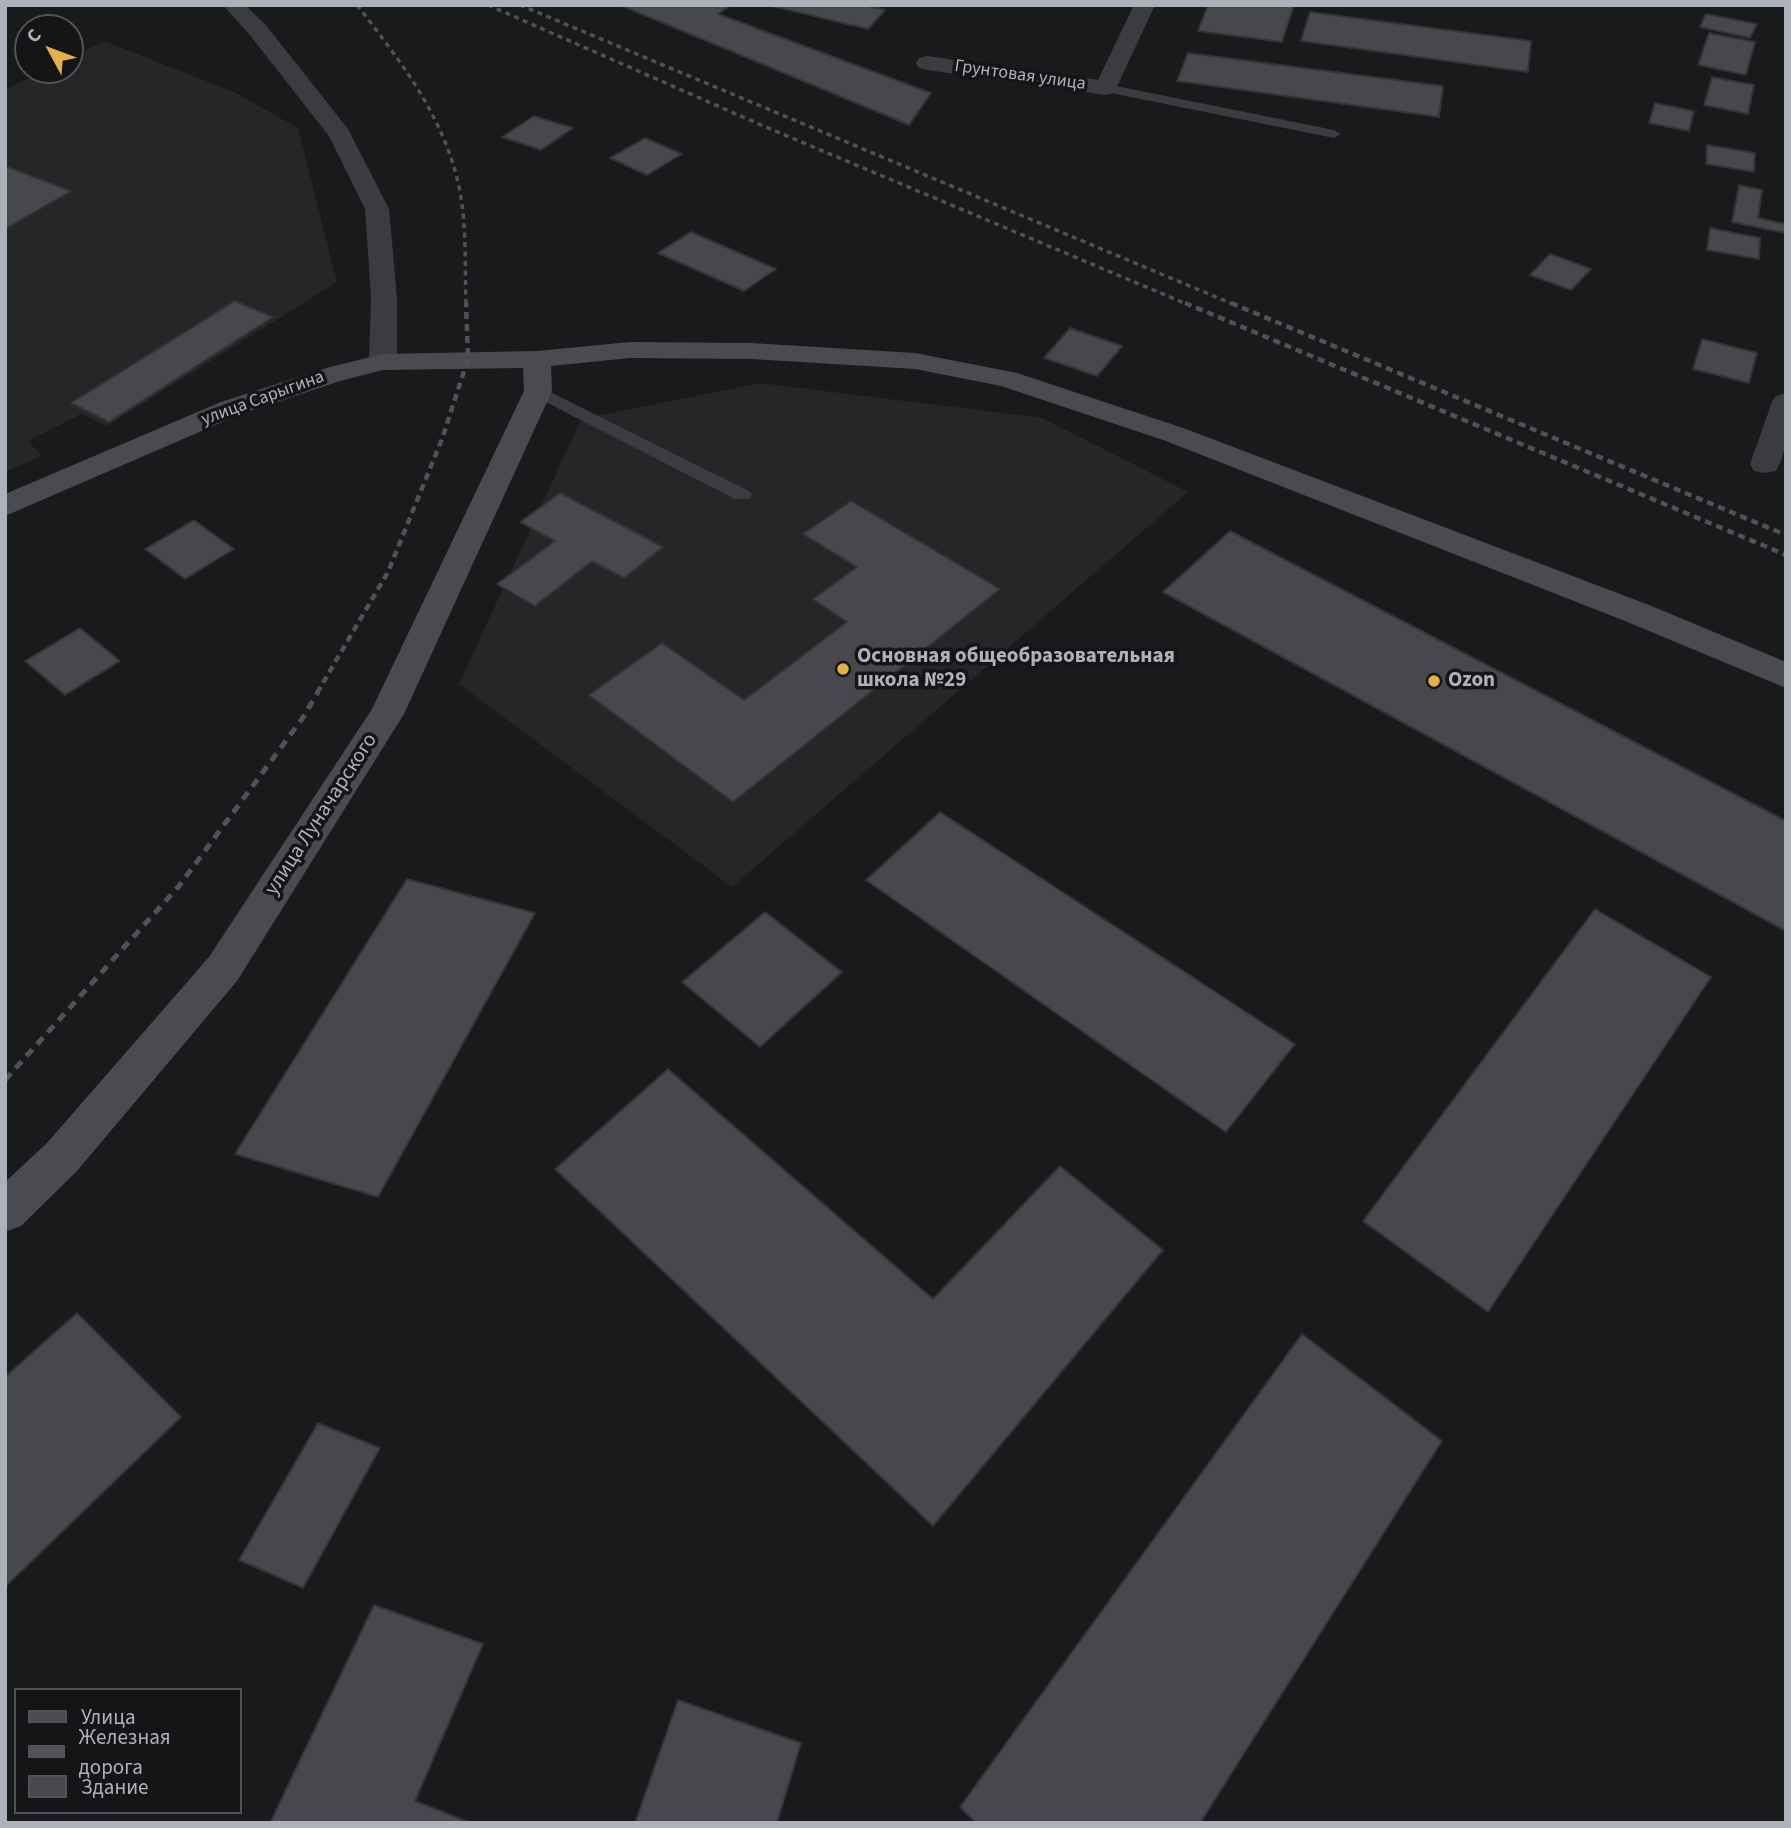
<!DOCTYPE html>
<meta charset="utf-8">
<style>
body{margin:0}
#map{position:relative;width:1791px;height:1828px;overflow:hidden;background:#1a1a1c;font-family:"Source Sans 3",sans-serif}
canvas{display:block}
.frame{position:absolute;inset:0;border:7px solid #adb1ba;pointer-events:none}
.legend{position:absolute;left:14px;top:1688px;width:228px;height:126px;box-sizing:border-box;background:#151517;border:2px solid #525358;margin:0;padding:9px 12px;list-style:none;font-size:21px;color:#adb1ba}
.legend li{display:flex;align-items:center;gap:14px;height:35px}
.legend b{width:35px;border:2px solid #525358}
.north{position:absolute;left:14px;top:14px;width:70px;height:70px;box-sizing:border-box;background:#151517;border:2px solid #525358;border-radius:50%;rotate:311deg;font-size:19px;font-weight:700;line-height:28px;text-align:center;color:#adb1ba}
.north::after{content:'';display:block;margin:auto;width:24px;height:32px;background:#e6b048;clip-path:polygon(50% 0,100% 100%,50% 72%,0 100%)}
</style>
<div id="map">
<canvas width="1791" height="1828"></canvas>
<div class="frame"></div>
<ul class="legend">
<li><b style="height:9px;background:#494b50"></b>Улица</li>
<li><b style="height:9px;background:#505257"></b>Железная дорога</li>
<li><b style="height:19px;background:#47474c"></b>Здание</li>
</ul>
<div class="north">С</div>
</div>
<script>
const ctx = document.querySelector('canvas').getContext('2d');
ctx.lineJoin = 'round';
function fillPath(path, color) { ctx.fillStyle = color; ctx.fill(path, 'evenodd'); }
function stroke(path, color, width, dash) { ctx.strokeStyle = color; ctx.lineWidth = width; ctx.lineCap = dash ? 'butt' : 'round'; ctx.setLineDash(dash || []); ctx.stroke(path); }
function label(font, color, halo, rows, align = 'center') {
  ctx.font = font + ' "Source Sans 3",sans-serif'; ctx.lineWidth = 7; ctx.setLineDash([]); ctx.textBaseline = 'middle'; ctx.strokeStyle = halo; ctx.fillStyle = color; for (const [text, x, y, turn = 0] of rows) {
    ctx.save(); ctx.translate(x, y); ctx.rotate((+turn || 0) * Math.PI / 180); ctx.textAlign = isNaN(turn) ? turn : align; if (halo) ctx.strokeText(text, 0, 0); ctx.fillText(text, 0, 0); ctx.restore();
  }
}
const built = new Path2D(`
 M104 41 234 92 298 128 337 282 107 426 81 414 28 441 42 456 5 472V90L45 70H70V58Z
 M760 383 1042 418 1188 492 732 887 459 684 581 419Z`);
const building = new Path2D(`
 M620 5H731L718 14 931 93 909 125Z
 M768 5H864L885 10 868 29Z
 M1208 5H1294L1282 42 1198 31Z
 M1310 12 1531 41 1528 72 1301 41Z
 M1706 14 1757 24 1750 38 1700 27Z
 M1709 33 1755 42 1746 75 1698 65Z
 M1188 53 1443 86 1439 117 1177 81Z
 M1712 77 1754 85 1748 114 1704 105Z
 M1655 103 1694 111 1689 131 1649 123Z
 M534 116 573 128 541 150 502 137Z
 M645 138 682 154 647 175 610 158Z
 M1707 145 1755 153 1754 172 1706 164Z
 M5 166 71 191 5 229Z
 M1739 185 1762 190 1758 218 1786 224 1785 233 1732 222Z
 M1710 228 1760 238 1759 259 1707 250Z
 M691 232 776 269 744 291 658 253Z
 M1550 254 1591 269 1571 290 1530 275Z
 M235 301 273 317 109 422 71 403Z
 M1070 328 1122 346 1097 376 1044 358Z
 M1702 339 1757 353 1749 383 1693 369Z
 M560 493 663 547 624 578 592 561 535 606 497 584 555 541 520 522Z
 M851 501 1000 589 733 802 589 695 662 643 744 700 847 622 813 599 857 567 803 534Z
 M194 520 234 549 185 579 145 549Z
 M1230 531 1786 821V931L1163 592Z
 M80 628 120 661 65 695 25 661Z
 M940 812 1295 1044 1226 1132 866 880Z
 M407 879 535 913 378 1197 235 1154Z
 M1595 909 1711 977 1488 1312 1363 1221Z
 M765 912 842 972 760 1047 682 982Z
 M668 1069 933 1299 1060 1166 1163 1250 933 1526 555 1169Z
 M77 1313 181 1417 5 1587V1377Z
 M1302 1334 1442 1441 1200 1823H976L960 1807Z
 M318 1423 380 1448 303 1588 239 1560Z
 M374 1605 483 1644 415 1801 471 1823H270Z
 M678 1700 801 1743 777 1823H635Z`);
const service = new Path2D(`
 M1106 84 1334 130 1341 134 1334 138 1101 91 1099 88Z
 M538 386 749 491 752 495 749 499H735L532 395 529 391 532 387Z`);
const minor = new Path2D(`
 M223 5H245L265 24 348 129 389 209 397 298V362L393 368 383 370 373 368 369 362 371 298 365 209 329 136 249 34Z
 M1134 5H1155L1114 93 1106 95 927 70 919 68 916 63 919 58 927 56 1098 80Z
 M1786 393C1786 419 1790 448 1776 471L1765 473 1754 471 1750 464 1772 402 1776 396Z`);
const secondary = new Path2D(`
 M630 342 751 343 915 353 1017 373 1186 429 1649 605 1786 662V688L1625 621 1166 441 1001 386 915 369 751 359 630 358 551 366 552 391 404 714 237 981 77 1171 21 1226 5 1232V1182L47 1143 209 957 372 709 524 391 523 368 383 370 340 381 241 414 5 516V494L221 402 330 367 383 354 537 351Z`);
const railFar2 = new Path2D(`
 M357 5C406 68 455 131 463 213 466 243 465 274 466 305
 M488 5 761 125 1189 305
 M520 5 1235 305`);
const railFar1 = new Path2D(`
 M1185 303 1786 555
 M1231 303 1786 535
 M317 693 388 572 442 439 468 359 466 303`);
const rail = new Path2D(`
 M5 1080 179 886 302 719 318 692`);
const markers = [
 [843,669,7,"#e6b048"],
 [1434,681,7,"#e6b048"]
];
const farStreetnames = [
 ["Грунтовая улица",1020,76,8],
 ["улица Сарыгина",263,399,-20]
];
const poiNames = [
 ["Основная общеобразовательная",857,657],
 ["школа №29",857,681],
 ["Ozon",1448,681]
];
const streetNames = [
 ["улица Луначарского",322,815,-57]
];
fillPath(built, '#262629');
fillPath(building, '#47474c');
stroke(building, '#343438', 2);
fillPath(service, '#3b3c40');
fillPath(minor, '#3b3c40');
fillPath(secondary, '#494b50');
stroke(railFar2, '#505257', 3.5, [5, 4.5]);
stroke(railFar1, '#505257', 4.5, [7, 5]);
stroke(rail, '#505257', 5, [9, 7]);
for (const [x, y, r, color] of markers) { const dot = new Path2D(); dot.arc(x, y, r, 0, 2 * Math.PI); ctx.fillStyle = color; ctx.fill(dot); stroke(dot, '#151517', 2.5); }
label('18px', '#adb1ba', '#151517', farStreetnames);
label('bold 21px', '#adb1ba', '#151517', poiNames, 'left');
label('21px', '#adb1ba', '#151517', streetNames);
</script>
